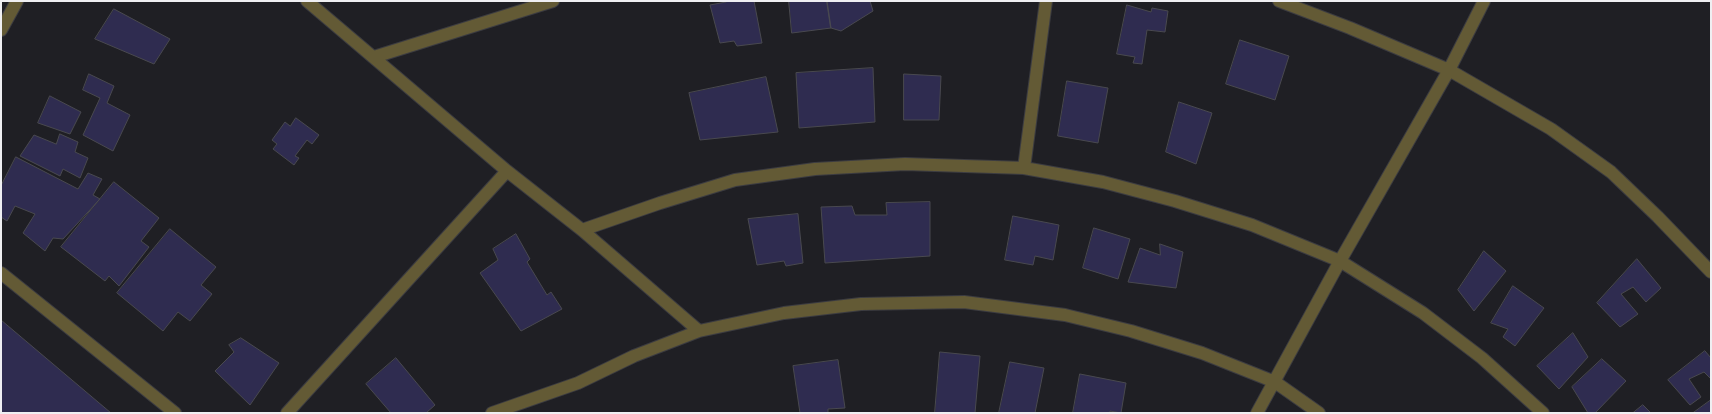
<!DOCTYPE html>
<style>
body{margin:0}
#map{position:relative;width:1712px;height:414px;overflow:hidden;background:#1f1f24;font-family:Signika,sans-serif}
canvas{display:block}
.frame{position:absolute;inset:0;border:2px solid #efeff2;pointer-events:none}
</style>
<div id="map">
<canvas width="1712" height="414"></canvas>
<div class="frame"></div>
</div>
<script>
const ctx = document.querySelector('canvas').getContext('2d');
ctx.lineJoin = 'round';
function fillPath(path, color) { ctx.fillStyle = color; ctx.fill(path, 'evenodd'); }
function stroke(path, color, width, dash) { ctx.strokeStyle = color; ctx.lineWidth = width; ctx.lineCap = dash ? 'butt' : 'round'; ctx.setLineDash(dash || []); ctx.stroke(path); }
const building = new Path2D(`
 M726 1H754L762 43 737 46 734 41 720 43 710 5 726 2Z
 M789 1H827L831 28 792 33Z
 M827 1H870L873 11 841 31 831 28Z
 M1127 5 1151 12 1152 8 1168 11 1165 32 1147 30 1142 64 1133 63 1135 57 1117 54Z
 M114 9 170 39 154 64 95 39Z
 M1240 40 1289 56 1275 100 1226 84Z
 M873 68 875 122 799 128 796 73Z
 M89 74 114 86 107 103 130 115 113 151 83 135 100 98 83 90Z
 M904 74 941 76 939 120H904Z
 M766 77 778 132 700 140 689 93Z
 M1067 81 1108 88 1098 143 1058 136Z
 M50 96 81 112 70 134 38 123Z
 M1179 102 1212 113 1196 164 1166 152Z
 M296 118 319 135 312 144 307 140 295 156 299 158 294 165 273 149 277 144 272 140 285 122 290 126Z
 M60 134 78 142 75 152 88 158 80 178 63 169 60 176 20 156 34 135 56 144Z
 M16 157 78 189 88 173 102 179 93 195 100 199 63 239 53 238 45 251 23 233 35 214 15 206 7 221 1 217V186Z
 M114 182 159 218 141 241 149 247 119 286 109 276 105 281 61 247Z
 M930 202V256L825 263 821 207 852 206 855 215H887L886 203Z
 M798 214 803 263 786 266 784 261 757 265 748 219Z
 M1013 216 1059 225 1053 260 1035 256 1033 265 1005 260Z
 M1094 228 1130 239 1118 279 1083 268Z
 M170 229 216 267 201 285 212 294 190 321 178 312 163 331 117 293Z
 M516 234 530 259 527 262 547 295 551 292 562 309 521 331 480 273 498 260 493 249Z
 M1160 244 1183 252 1176 288 1128 282 1140 248 1160 255Z
 M1484 251 1506 271 1474 311 1458 290Z
 M1637 259 1661 288 1646 302 1633 287 1621 294 1638 314 1620 327 1597 303Z
 M1513 286 1544 308 1515 346 1503 337 1508 329 1491 323Z
 M1 320 111 413H1Z
 M1573 333 1588 357 1559 389 1537 366Z
 M241 338 279 363 250 405 215 371 234 352 229 345Z
 M1705 351 1711 358V379L1704 372 1689 379 1701 397 1690 405 1668 380Z
 M940 352 980 356 975 413H935Z
 M396 358 435 405 426 413H391L366 384Z
 M1602 359 1626 381 1595 413H1588L1572 387Z
 M838 360 845 408 828 409V413H800L793 366Z
 M1010 362 1044 368 1035 413H999Z
 M1080 374 1126 383 1121 413 1110 411V413H1073Z
 M1711 400V413H1693Z
 M1643 405 1651 413H1633Z`);
const street = new Path2D(`
 M307 1 507 171 582 230 699 331
 M1279 1 1350 28 1449 70 1551 129 1611 172 1658 217 1711 272
 M1 30 17 1
 M374 57 553 1
 M1024 168 1046 1
 M582 230 660 203 735 180 815 169 905 164 1024 168 1103 182 1175 201 1252 225 1340 261 1423 313 1482 358 1543 413
 M1 273 175 413
 M287 413 507 171
 M492 413 578 383 634 356 699 331 784 313 861 304 964 302 1065 315 1131 331 1202 353 1275 382 1319 413
 M1257 413 1340 261 1449 70 1484 1`);
fillPath(building, '#2f2c50');
stroke(building, '#49494f', 1);
stroke(street, '#3c3c41', 14);
stroke(street, '#635a35', 12);
</script>
